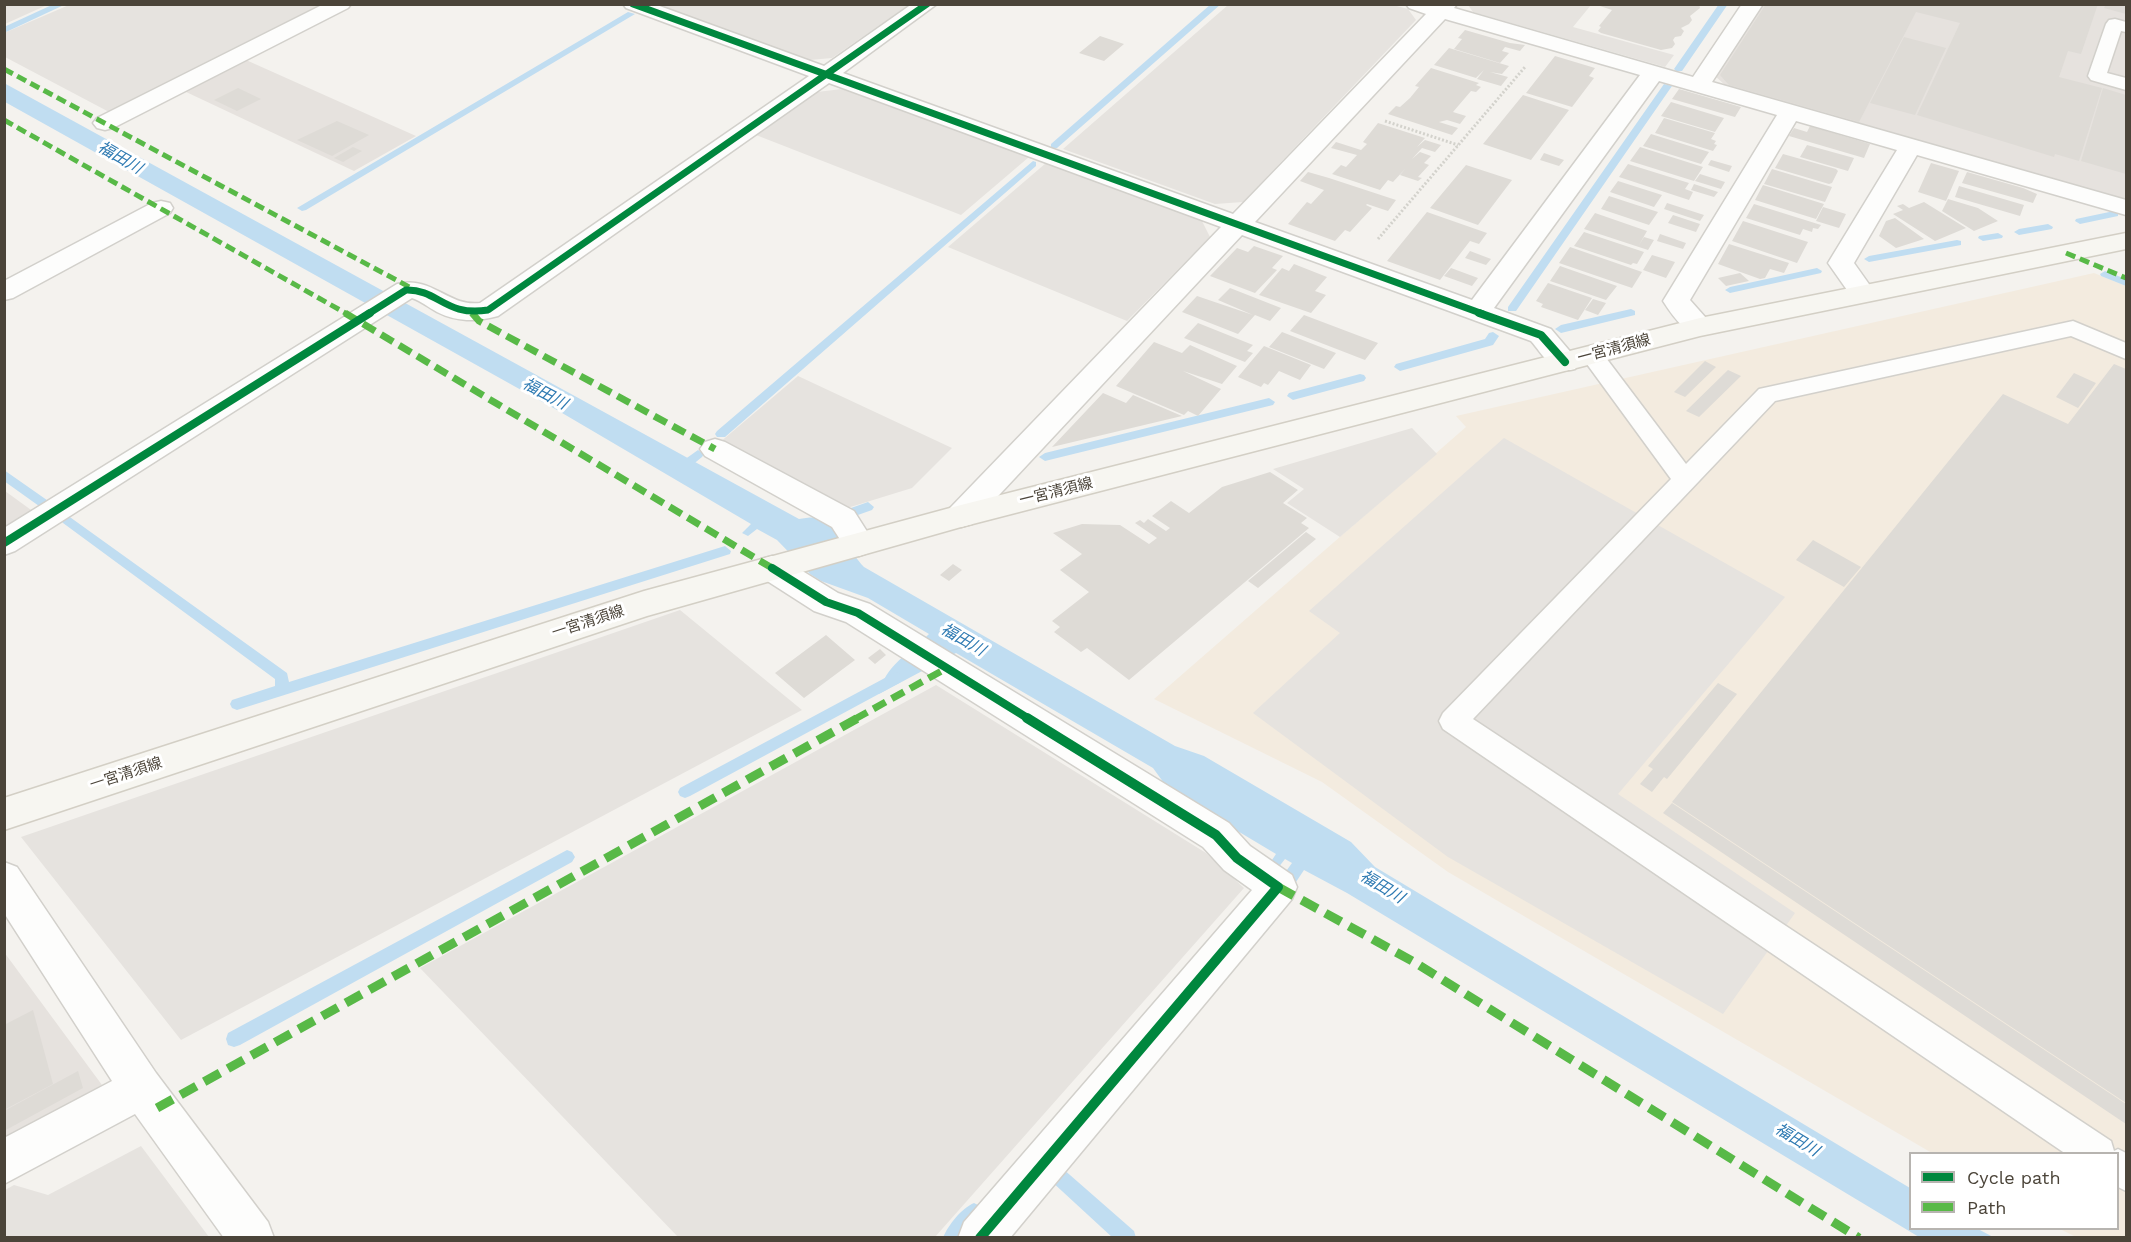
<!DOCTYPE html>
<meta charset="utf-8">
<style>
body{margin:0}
#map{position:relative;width:2131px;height:1242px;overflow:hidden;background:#f4f2ee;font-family:"Work Sans",sans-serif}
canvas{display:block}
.frame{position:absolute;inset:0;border:6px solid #4b4439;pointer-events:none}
.legend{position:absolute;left:1909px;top:1152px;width:210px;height:78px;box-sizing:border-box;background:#fff;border:2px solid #b7b4b0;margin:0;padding:8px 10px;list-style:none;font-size:18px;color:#4b4439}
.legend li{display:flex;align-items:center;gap:12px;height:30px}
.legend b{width:30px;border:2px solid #b7b4b0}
</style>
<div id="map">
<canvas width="2131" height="1242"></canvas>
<div class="frame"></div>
<ul class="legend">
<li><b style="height:8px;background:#00873e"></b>Cycle path</li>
<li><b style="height:8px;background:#58b947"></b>Path</li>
</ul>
</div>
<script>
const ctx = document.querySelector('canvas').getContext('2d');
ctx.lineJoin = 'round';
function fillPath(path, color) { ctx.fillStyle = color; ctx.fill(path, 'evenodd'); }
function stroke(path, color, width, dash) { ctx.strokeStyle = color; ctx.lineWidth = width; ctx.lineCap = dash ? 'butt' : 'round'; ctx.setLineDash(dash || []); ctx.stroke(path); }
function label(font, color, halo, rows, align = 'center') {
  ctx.font = font + ' "Work Sans","Noto Sans JP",sans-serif'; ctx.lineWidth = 6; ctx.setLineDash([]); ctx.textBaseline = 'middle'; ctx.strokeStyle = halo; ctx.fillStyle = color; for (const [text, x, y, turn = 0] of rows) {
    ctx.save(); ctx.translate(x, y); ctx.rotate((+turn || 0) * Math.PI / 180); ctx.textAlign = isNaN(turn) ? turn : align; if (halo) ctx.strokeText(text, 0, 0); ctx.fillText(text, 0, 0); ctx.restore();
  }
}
const commercial = new Path2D(`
 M2094 273 2126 286V1237H2076L2060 1229 2118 1228V1154L1932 1153 1448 872 1322 782 1154 699 1466 427 1456 416Z`);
const industrial = new Path2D(`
 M1761 5H2126V201L1725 85 1715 76Z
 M246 60 416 136 354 171 184 91Z
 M5 491 38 515 5 537Z
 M4 952 102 1085 5 1138H4Z`);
const parking = new Path2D(`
 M5 4H47V5L5 24Z
 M69 5H328L111 113 5 57 4 33Z
 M658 5 659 4 909 5 832 58 810 60Z
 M1228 5H1393L1408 9 1416 20 1243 202 1215 204 1063 149Z
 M1468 5H1591L1573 27 1674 55 1665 67 1473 12Z
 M842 89 1029 157 961 215 756 135 817 92Z
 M1046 163 1202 221 1210 237 1127 321 948 247Z
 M798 376 952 448 912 488 844 509 719 443Z
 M1412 428 1437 454 1340 537 1287 503 1304 489 1273 469Z
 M1504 438 1785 597 1618 794 1795 913 1723 1014 1448 857 1253 713 1340 633 1309 611Z
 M680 610 802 710 181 1040 21 837Z
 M936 685 1206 853 1244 888 935 1237H678L420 968Z
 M141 1146 209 1237H5V1190L14 1185 48 1195Z`);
const water = new Path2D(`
 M4 83 799 519C805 518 813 517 819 518 835 521 852 555 864 567L1175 746 1204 756 1351 842 1375 867 1910 1188V1228L1978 1229 1993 1237H1919L1347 893 1304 870 1296 882 1284 874 1292 863 1285 859 1278 868 1270 863 1276 854 1169 790 1153 768 956 653 879 694C885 665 910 653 929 634L868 598 821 581 810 574 777 540 757 529 748 536 742 533 751 524 557 410 5 102Z`);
const stream = new Path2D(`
 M54 4H66L4 33V27Z
 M1211 4H1221L1057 148H1051V144Z
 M1719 4H1728L1682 71H1676L1674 69Z
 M628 12 635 14 306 210 302 211 297 208Z
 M1664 84 1672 86 1516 311H1508V307Z
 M1033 161 1036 162V166L725 437H717L715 434 717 431Z
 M2114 211 2118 212V216L2080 224 2075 221 2076 219Z
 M2048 224 2053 227 2052 229 2019 235 2014 232 2019 229Z
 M1998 233 2003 236 2002 238 1983 241 1978 238 1979 236Z
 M1957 240 1961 241V245L1869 262 1864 259 1869 256Z
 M1817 268 1822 271 1821 273 1730 293 1725 290 1730 287Z
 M2105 271 2126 279V286L2101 276 2100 274Z
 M1631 309 1635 311V315L1561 333 1555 329 1561 325Z
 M1493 332 1499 336 1493 345 1400 371 1394 367 1396 364 1485 339 1489 333Z
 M1360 374 1364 375 1366 378 1364 381 1293 400 1287 396 1289 393Z
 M1269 398 1275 402 1273 405 1045 461 1039 457 1045 453Z
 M698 450 704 454 702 457 685 471H677L675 468 677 465Z
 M4 470 54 505 56 508 54 511H46L4 481Z
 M868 502 874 507 872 510 855 516 849 511 851 508Z
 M67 515 287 673 289 682 725 546 731 551 730 554 237 710 232 708 230 704 232 700 275 686V679L63 523 61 520Z
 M896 672 901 674 903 678 901 682 690 796 685 798 680 796 678 792 680 788Z
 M567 850 572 852 575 857 572 862 240 1045 234 1047 228 1045 226 1039 228 1033Z
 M1056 1165 1062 1168 1134 1231 1136 1238H1113L1050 1180 1047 1174 1050 1168Z
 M974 1203 980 1206 983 1212 964 1238H943C948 1225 962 1208 974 1203Z`);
const building = new Path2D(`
 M1594 4H1699L1700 8 1690 16 1692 20 1689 24 1681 28 1684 31 1681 36 1675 37 1673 40 1675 44 1672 48 1661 50 1601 33 1598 31 1601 27 1599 26 1612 10Z
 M1766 4H2098L2081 54 2068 51 2059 77 2102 88 2079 161 2055 154 2054 157 1917 115 1960 23 1916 12 1859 122 1729 85 1720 75Z
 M2106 4H2126V14L2104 8Z
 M1465 30 1510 43 1525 45 1520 51 1505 47 1502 51 1509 53 1500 63 1454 49 1462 39 1458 38Z
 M1100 36 1124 44 1104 61 1079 53Z
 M1904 37 1946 48 1915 115 1870 103Z
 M1449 48 1509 66 1502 74 1490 72 1508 77 1501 86 1477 79 1484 70 1476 78 1434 65Z
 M1555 56 1595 68 1589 76 1594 78 1572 107 1526 93Z
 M1431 68 1479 83 1476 85 1481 87 1476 92 1471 91 1453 112 1466 116 1460 124 1447 120 1439 122 1458 128 1452 135 1388 114 1396 106 1400 107 1410 98 1419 87 1415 86Z
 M238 88 261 99 237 111 214 100Z
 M2103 88 2126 95V174L2081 161Z
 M1679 89 1741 107 1735 117 1672 99Z
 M1523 95 1569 110 1531 160 1483 144Z
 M1671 102 1724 118 1715 132 1661 116Z
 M1664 118 1715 133 1711 139 1716 141 1714 144 1717 145 1713 151 1655 133Z
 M337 121 369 135 332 156 297 140Z
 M1378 123 1425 138 1417 147 1425 140 1441 145 1435 152 1422 148 1412 159 1420 152 1431 156 1424 163 1429 165 1418 177 1422 178 1418 181 1400 175 1405 169 1393 182 1388 180 1380 190 1332 174 1341 165 1346 167 1357 155 1331 148 1336 142 1361 150 1367 144 1363 142Z
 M1810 126 1870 144 1864 158 1789 136 1794 128 1807 132Z
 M1651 134 1709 152 1701 164 1643 146Z
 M1807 145 1854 158 1848 171 1800 157Z
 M353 147 362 151 343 162 334 158Z
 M1640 147 1703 167 1694 181 1630 161Z
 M1544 153 1564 160 1559 166 1540 160Z
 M1783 154 1836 169 1838 171 1832 183 1829 184 1775 168Z
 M1711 160 1732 166 1729 172 1708 165Z
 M1931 163 1959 171 1946 201 1918 192Z
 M1628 164 1689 183 1685 189 1693 192 1689 200 1619 177Z
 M1466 165 1512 180 1478 225 1430 208Z
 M1772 169 1832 187 1825 202 1764 184Z
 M1308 172 1329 178 1396 200 1388 211 1367 204 1366 205 1372 208 1360 221 1350 232 1345 230 1335 241 1288 224 1307 202 1311 204 1324 190 1300 181Z
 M1967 172 2023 188 2037 194 2033 203 1962 183Z
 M1700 174 1725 182 1721 189 1695 181Z
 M1618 181 1662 195 1654 207 1610 192Z
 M1694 184 1718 192 1714 197 1691 190Z
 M1763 185 1824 204 1816 219 1755 200Z
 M1959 186 2024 205 2020 216 1955 197Z
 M1609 196 1658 212 1649 225 1601 209Z
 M1948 199 1978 208 1998 221 1974 231 1942 211Z
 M1924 202 1966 228 1935 241 1893 214 1903 210 1897 206 1903 204 1909 208Z
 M1667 203 1704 215 1700 221 1664 209Z
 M1754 204 1821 225 1818 229 1813 228 1812 232 1803 229 1800 235 1746 218Z
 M1823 207 1846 214 1839 228 1816 221Z
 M1427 212 1487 233 1479 244 1470 241 1440 280 1387 261Z
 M1595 213 1647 231 1639 245 1644 237 1654 240 1648 250 1584 229Z
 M1673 215 1700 224 1696 232 1668 223Z
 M1895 218 1924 239 1896 248 1879 236 1886 221Z
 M1743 221 1808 242 1797 263 1732 241Z
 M1584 232 1644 252 1637 264 1633 263 1631 265 1574 246Z
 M1660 234 1686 243 1683 249 1657 241Z
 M1729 244 1789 263 1784 273 1770 269 1765 278 1760 279 1718 264Z
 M1254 246 1283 256 1272 268 1277 270 1255 293 1210 276 1237 248 1248 252Z
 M1570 247 1642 272 1632 288 1559 263Z
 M1470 251 1491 259 1486 265 1465 258Z
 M1652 255 1675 262 1666 278 1643 270Z
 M1294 264 1327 277 1315 291 1326 295 1311 313 1259 295 1282 268 1289 271Z
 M1560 266 1617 286 1606 300 1550 281Z
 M1451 268 1478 278 1472 286 1444 276Z
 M1740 273 1749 281 1726 286 1718 278Z
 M1548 283 1592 298 1578 320 1541 307 1543 304 1536 301Z
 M1230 288 1281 308 1270 321 1255 315 1238 334 1182 312 1197 296 1253 315 1218 300Z
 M1593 299 1606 303 1598 315 1585 310Z
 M1304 315 1378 343 1365 360 1290 331Z
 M1198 323 1253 345 1247 351 1253 353 1245 362 1184 338Z
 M1282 332 1336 353 1324 369 1269 347Z
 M1154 342 1182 353 1190 345 1237 366 1222 384 1183 371 1221 389 1198 416 1188 411 1184 415 1116 386Z
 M1264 346 1311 365 1300 380 1279 371 1268 385 1264 383 1261 387 1238 377Z
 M1705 361 1716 367 1685 397 1674 392Z
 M2114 364 2126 369V1103L1672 802 2003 394 2068 424Z
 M1728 370 1741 376 1699 417 1686 411Z
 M2074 373 2096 383 2078 408 2056 397Z
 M1103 393 1126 403 1133 395 1182 416 1052 447Z
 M1270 472 1298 490 1283 503 1307 518 1301 523 1309 528 1129 680 1087 648 1081 652 1054 632 1060 627 1052 621 1089 592 1060 570 1082 554 1053 533 1082 524 1120 525 1149 544 1157 538 1135 523 1140 520 1144 523 1148 519 1166 531 1170 528 1152 516 1171 501 1189 513 1222 487Z
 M1306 532 1316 539 1258 588 1248 581Z
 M1813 540 1861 567 1844 587 1796 560Z
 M953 564 962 570 949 581 940 575Z
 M826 635 855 660 804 698 775 673Z
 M880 649 886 655 875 664 868 658Z
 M1718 683 1737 694 1667 779 1664 777 1652 792 1640 784 1653 769 1648 766Z
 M1672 803 2126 1104V1124L1663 813Z
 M33 1010 53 1084 4 1110V1025Z
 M78 1071 83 1088 4 1131V1111Z`);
const path = new Path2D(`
 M1385 121 1458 145
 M1378 239 1525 67`);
const service = new Path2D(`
 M2115 19 2126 22V32L2121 31 2107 73 2126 78V90L2091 80 2088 76 2106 24 2109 20Z
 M2073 321 2126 343V359L2071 336 1775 401 1473 719 2111 1141 2114 1151 2118 1149 2126 1153V1191L2118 1187V1154H2066L1443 729 1439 721 1443 713 1671 479 1584 360 1581 355 1584 350 1592 348 1600 350 1686 464 1759 389Z`);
const minor = new Path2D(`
 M324 4H351L348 8 113 128 105 130 97 128 93 123 97 118Z
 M623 4H654L824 66 912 4H937L843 73 1233 214 1426 14 1409 8 1406 4H1457L1454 8 1693 77 1742 4H1763L1712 82 2126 200V215L1917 155 1854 263 1876 294 1872 300 1863 302 1854 300 1828 263 1897 150 1796 121 1690 300 1714 327 1710 333C1688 339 1674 318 1663 301L1777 115 1659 81 1494 308 1551 329 1579 362 1575 369C1552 375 1545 357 1531 341L1242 235 972 524 961 527 950 524 946 516 950 508 1221 227 829 83 498 316C476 322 457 322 437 312 428 307 421 301 412 298L15 551 4 555V528L397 284C432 275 448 307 480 303L809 76 626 8ZM1445 19 1640 75 1472 300 1255 222Z
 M161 201 170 203 173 208 170 213 13 298 4 300V281L152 203Z
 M715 439 725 442 854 511 875 544 870 552 859 556 848 552 832 527 705 456 700 449 705 442Z
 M772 556 783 559 838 593 870 604 1229 823 1250 846 1292 875 1297 887 1292 899 1010 1238H958L964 1222 1252 890 1224 870 1203 847 846 622 814 611 761 577 756 568 761 559Z
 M4 862 17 867 156 1073 268 1222 274 1238H224L135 1114 4 1184V1138L112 1081 4 913Z`);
const secondary = new Path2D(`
 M2126 233V249L1700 336 961 527 647 616 4 830V798L644 591 961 505 1700 318Z`);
const quietFar2 = new Path2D(`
 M4 69 413 289
 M4 120 347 314
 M2066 253 2126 278
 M472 312 474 314`);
const quietFar1 = new Path2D(`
 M345 313 772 568
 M472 313 479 321 715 449
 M855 719 947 668`);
const quiet = new Path2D(`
 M1278 887 1414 962 1859 1238
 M157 1108 858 718`);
const cyclewayFar2 = new Path2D(`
 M633 4 1483 314
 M368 314 406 290C438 289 445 317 488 310L927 4`);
const cyclewayFar1 = new Path2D(`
 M1479 313 1541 335 1565 362
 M4 543 370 313
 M772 568 826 602 858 613 1029 719`);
const cycleway = new Path2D(`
 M980 1238 1278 887 1237 858 1216 835 1027 718`);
const streetNames = [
 ["一宮清須線",1614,349,-15],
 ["一宮清須線",1056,492,-14],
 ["一宮清須線",588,622,-18],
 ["一宮清須線",126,774,-18]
];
const waterNames = [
 ["福田川",120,158,30],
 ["福田川",545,394,28],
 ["福田川",963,640,30],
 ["福田川",1382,887,31],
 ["福田川",1797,1140,31]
];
fillPath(commercial, '#f3ebdf');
fillPath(industrial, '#e6e2de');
fillPath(parking, '#e6e3df');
fillPath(water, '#c0ddf1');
fillPath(stream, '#c0ddf1');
fillPath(building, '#dedbd6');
stroke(service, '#d2d0cb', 3);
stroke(minor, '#d2d0cb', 3);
stroke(secondary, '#d3cfc5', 3);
stroke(path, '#d3d2cc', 3, [2, 2]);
fillPath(service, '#fdfdfc');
fillPath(minor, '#fdfdfc');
fillPath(secondary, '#f7f6f1');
stroke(quietFar2, '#58b947', 5, [10, 5]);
stroke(quietFar1, '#58b947', 7, [14, 7]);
stroke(quiet, '#58b947', 9, [18, 9]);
stroke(cyclewayFar2, '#00873e', 7);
stroke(cyclewayFar1, '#00873e', 8);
stroke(cycleway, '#00873e', 10);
label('15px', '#4b4439', '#fff', streetNames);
label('italic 16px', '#2e7ab2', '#fff', waterNames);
</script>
